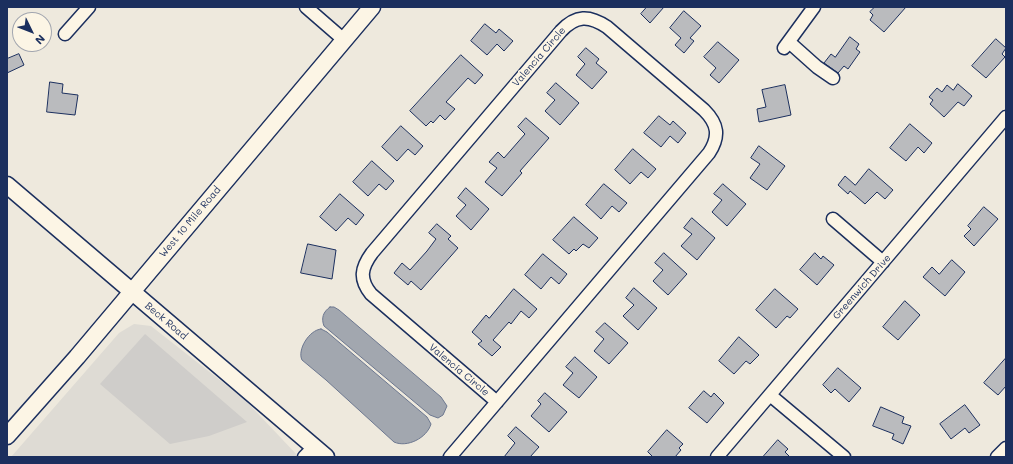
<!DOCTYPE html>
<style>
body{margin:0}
#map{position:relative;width:1013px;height:464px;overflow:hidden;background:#eee9dd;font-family:Mali,sans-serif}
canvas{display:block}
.frame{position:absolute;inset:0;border:8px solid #1b2f5e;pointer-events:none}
.north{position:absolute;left:12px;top:12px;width:40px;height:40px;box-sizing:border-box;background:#fcf5e5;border:1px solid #a2a6af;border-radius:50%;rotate:133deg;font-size:11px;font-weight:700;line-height:16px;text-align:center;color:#1b2f5e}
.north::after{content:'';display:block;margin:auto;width:14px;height:18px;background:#1b2f5e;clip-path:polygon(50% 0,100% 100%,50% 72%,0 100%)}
</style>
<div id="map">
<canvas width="1013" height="464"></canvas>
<div class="frame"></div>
<div class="north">N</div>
</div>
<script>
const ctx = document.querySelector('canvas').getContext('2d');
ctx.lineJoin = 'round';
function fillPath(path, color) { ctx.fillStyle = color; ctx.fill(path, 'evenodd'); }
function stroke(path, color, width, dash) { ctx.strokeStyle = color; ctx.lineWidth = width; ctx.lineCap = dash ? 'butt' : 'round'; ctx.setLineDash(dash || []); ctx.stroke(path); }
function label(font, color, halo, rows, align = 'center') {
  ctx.font = font + ' Mali,sans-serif'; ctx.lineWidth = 3.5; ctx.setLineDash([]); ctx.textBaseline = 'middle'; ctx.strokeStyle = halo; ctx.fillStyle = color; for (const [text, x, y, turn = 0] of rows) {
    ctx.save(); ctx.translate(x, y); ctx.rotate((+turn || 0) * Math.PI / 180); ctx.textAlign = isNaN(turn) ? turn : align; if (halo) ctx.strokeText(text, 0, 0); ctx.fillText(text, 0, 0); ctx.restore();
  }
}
const built = new Path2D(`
 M134 324 151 326 244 399 299 457H11L119 333Z`);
const green = new Path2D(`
 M145 334 247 422 209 436 170 444 100 384Z`);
const water = new Path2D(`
 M330 307H334L339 310 441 397 447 406 443 415 438 418 430 415 324 326C321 318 323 312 330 307Z
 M321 329 327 332 427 417 431 424C427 438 407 448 394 442L326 380 302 360C297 350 309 330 321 329Z`);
const building = new Path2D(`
 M647 7H664L650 23 641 14Z
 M875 7H906L884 32 870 20 873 15 870 12Z
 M684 11 701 26 690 38 694 41 684 53 675 45 681 38 670 28Z
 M485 24 496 33 499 29 513 41 504 51 497 44 487 55 471 41Z
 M850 37 859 44 856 49 860 52 848 69 844 66 838 73 824 63 831 54 835 57Z
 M996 39 1006 48 1002 54 1005 57 986 78 972 66Z
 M718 42 739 60 719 83 710 75 716 68 704 57Z
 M586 48 599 59 596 63 607 72 592 89 576 75 585 64 578 57Z
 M19 54 24 65 7 73V59Z
 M461 55 483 75 475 84 468 78 446 102 455 109 445 120 440 115 433 123 431 121 426 126 410 111Z
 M50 82 63 84 62 93 78 95 75 115 47 112Z
 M556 83 579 103 560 125 545 111 555 100 547 93Z
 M958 84 972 96 964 106 958 102 944 117 930 104 933 100 929 97 937 88 942 92 947 85 953 90Z
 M785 85 791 115 759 122 757 109 766 107 762 90Z
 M659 116 670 125 673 121 686 133 678 143 670 136 661 147 644 133Z
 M526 118 549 138 520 171 522 173 502 196 485 182 497 168 489 162 498 152 504 158 525 134 518 127Z
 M910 124 932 143 924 153 918 147 906 161 890 148Z
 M401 126 423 146 415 155 408 149 397 161 382 147Z
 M759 146 785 166 767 190 750 178 760 164 751 158Z
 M633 149 656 169 648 178 641 172 630 184 615 170Z
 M372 161 394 181 386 190 379 184 368 196 353 182Z
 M869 169 893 190 885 199 877 192 865 204 850 191 848 194 838 185 845 176 855 185Z
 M604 184 627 203 619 212 612 206 601 219 586 205Z
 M723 184 746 204 727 226 712 212 722 200 714 194Z
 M466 188 489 209 471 230 456 216 466 205 458 198Z
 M340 194 364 215 356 225 348 218 336 231 320 217Z
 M984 207 998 219 974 246 964 236 971 229 968 226Z
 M574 217 598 238 589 248 583 244 576 251 574 249 569 254 553 240Z
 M692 218 715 238 697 260 681 246 692 234 684 228Z
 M437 224 451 236 448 239 458 248 421 290 411 281 408 285 394 273 402 263 410 270 427 251 436 239 429 233Z
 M308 244 336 250 332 279 301 273Z
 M664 253 687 274 668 295 653 281 663 270 655 263Z
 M815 253 821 259 823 256 834 265 817 285 800 270Z
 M543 254 567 274 559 284 551 277 541 289 525 275Z
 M952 260 965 272 945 296 923 277 932 267 939 274Z
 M634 288 657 308 638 330 623 316 634 305 626 298Z
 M514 289 537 309 529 318 521 311 511 324 509 322 493 340 501 347 492 356 478 344 482 341 472 332 486 315 489 318Z
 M775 289 798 309 790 318 787 316 776 328 756 310Z
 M905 301 920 315 898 340 883 327Z
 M605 323 628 343 609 364 594 351 604 339 596 332Z
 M739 337 759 355 750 364 746 361 734 374 719 361Z
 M575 357 597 377 579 398 563 385 573 373 566 367Z
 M1006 358V386L998 395 984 383Z
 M838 368 861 388 849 402 835 389 831 393 823 385Z
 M704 391 711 397 714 393 724 403 707 423 689 408Z
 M545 393 567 412 549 432 531 416 541 404 538 401Z
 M965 405 980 425 969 433 965 428 951 439 940 424Z
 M881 407 904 417 902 423 911 426 903 444 892 439 894 434 873 426Z
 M516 427 539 447 530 457H504L515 443 508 436Z
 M667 430 683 444 679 448 681 450 675 457H653L648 452Z
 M778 440 788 449 785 452 790 457H763Z`);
const minor = new Path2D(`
 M306 7 344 40
 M65 34 89 7
 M789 42 817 67 833 78
 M784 48 814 7
 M833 219 883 262
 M770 395 844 457
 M304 457 314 447
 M450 457 709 153C720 136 718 124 704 110L607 27C589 15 576 15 561 31L372 253C361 268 359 279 371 294L497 402
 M717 457 1006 117
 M997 457 1006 448`);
const major = new Path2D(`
 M7 185 326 457
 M7 436 77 357 372 7`);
const streetNames = [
 ["Valencia Circle",539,57,-49],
 ["West 10 Mile Road",190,222,-50],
 ["Greenwich Drive",862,287,-49],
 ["Beck Road",166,321,40],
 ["Valencia Circle",459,370,40]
];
fillPath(built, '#dedbd4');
fillPath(green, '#cfcdca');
fillPath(water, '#a2a7af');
stroke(water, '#6c778f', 1);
fillPath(building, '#babbbe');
stroke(building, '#1b2f5e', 1);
stroke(minor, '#1b2f5e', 15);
stroke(major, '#1b2f5e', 19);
stroke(minor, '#fcf5e5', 12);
stroke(major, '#fcf5e5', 16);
label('10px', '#1b2f5e', '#fcf5e5', streetNames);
</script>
